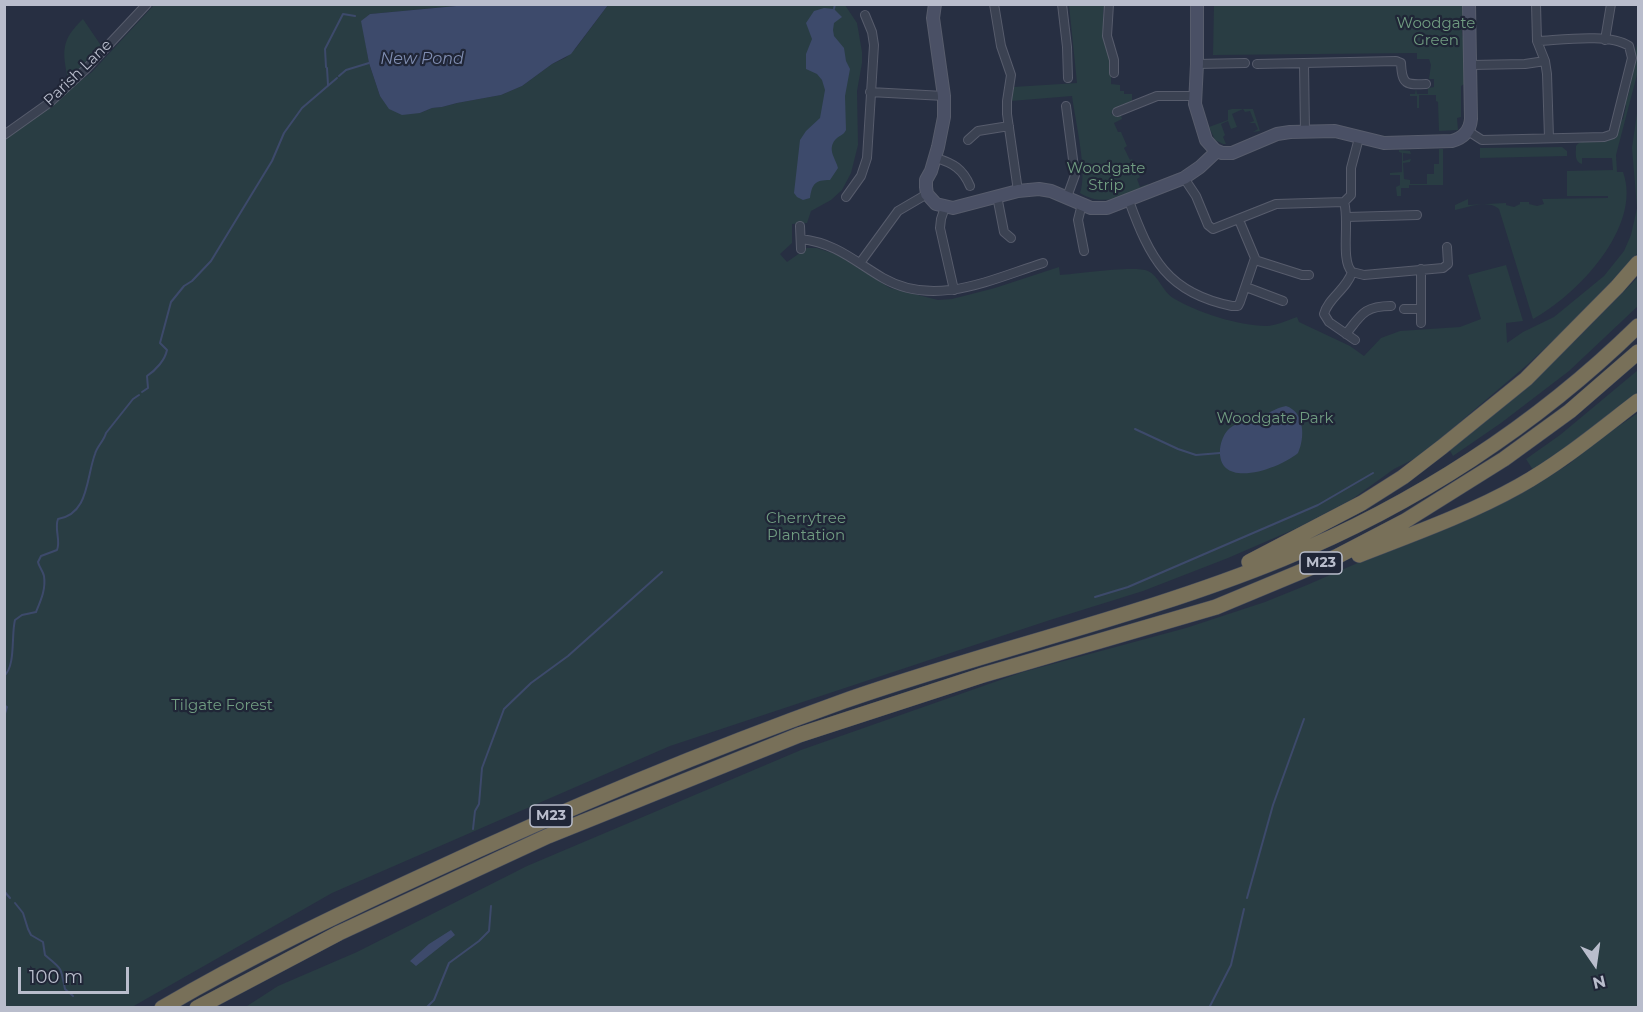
<!DOCTYPE html>
<style>
body{margin:0}
#map{position:relative;width:1643px;height:1012px;overflow:hidden;background:#272f42;font-family:Montserrat,sans-serif}
canvas{display:block}
.frame{position:absolute;inset:0;border:6px solid #b9bdcc;pointer-events:none}
.north{position:absolute;left:1565px;top:934px;width:60px;height:60px;-webkit-text-stroke:4px #202637;paint-order:stroke;rotate:167deg;font-size:16px;font-weight:700;line-height:24px;text-align:center;color:#b9bdcc}
.north::after{content:'';display:block;margin:auto;width:21px;height:27px;background:#b9bdcc;clip-path:polygon(50% 0,100% 100%,50% 72%,0 100%)}
.scale{position:absolute;left:18px;top:967px;width:111px;height:27px;box-sizing:border-box;border:3px solid #b9bdcc;border-top:0;padding-left:8px;font-size:18px;line-height:21px;white-space:nowrap;color:#b9bdcc;-webkit-text-stroke:4px #202637;paint-order:stroke}
</style>
<div id="map">
<canvas width="1643" height="1012"></canvas>
<div class="frame"></div>
<div class="north">N</div>
<div class="scale">100 m</div>
</div>
<script>
const ctx = document.querySelector('canvas').getContext('2d');
ctx.lineJoin = 'round';
function fillPath(path, color) { ctx.fillStyle = color; ctx.fill(path, 'evenodd'); }
function stroke(path, color, width, dash) { ctx.strokeStyle = color; ctx.lineWidth = width; ctx.lineCap = dash ? 'butt' : 'round'; ctx.setLineDash(dash || []); ctx.stroke(path); }
function label(font, color, halo, rows, align = 'center') {
  ctx.font = font + ' Montserrat,sans-serif'; ctx.lineWidth = 4.5; ctx.setLineDash([]); ctx.textBaseline = 'middle'; ctx.strokeStyle = halo; ctx.fillStyle = color; for (const [text, x, y, turn = 0] of rows) {
    ctx.save(); ctx.translate(x, y); ctx.rotate((+turn || 0) * Math.PI / 180); ctx.textAlign = isNaN(turn) ? turn : align; if (halo) ctx.strokeText(text, 0, 0); ctx.fillText(text, 0, 0); ctx.restore();
  }
}
const green = new Path2D(`
 M1462 4V9L1466 12C1463 21 1459 34 1465 42L1466 83 1461 86V117L1457 118 1458 130 1439 131 1438 102 1436 101V95H1419V108H1417V96H1410V94H1415L1416 89 1417 94H1428V88L1434 87V79H1429L1431 65 1429 59H1417V53L1213 55 1214 5Z
 M154 5H467L370 14 362 21 369 63 380 96 420 113 432 108 442 107 457 103 501 95 522 86 552 64 565 58 576 48 608 5H845L857 23 862 52V63L857 91 858 145 851 173 842 190 831 200 811 211 807 223 792 224V243L780 254 787 262 807 248H817L838 255 890 288 938 300 952 299 995 288 1059 267 1060 275C1077 274 1135 265 1148 271 1159 276 1163 292 1173 298 1196 312 1239 326 1266 326 1275 326 1288 320 1297 317L1299 322 1350 346 1364 356 1381 338 1400 331 1460 327 1481 319 1468 275 1506 265 1523 321 1506 323 1507 343 1523 332 1554 317 1604 276 1624 251 1631 235 1637 208 1632 148 1638 106V253L1577 318 1527 365 1420 456 1394 469 1351 500 1295 529 1228 558 1143 591 1050 620 670 746 332 893 132 1007H5L4 140 92 72Z
 M1069 5H1104L1103 14 1111 58V84L1120 85V91H1124V94H1132V102L1127 106 1124 104 1118 107 1111 114 1121 115 1122 119 1114 123 1118 132H1121L1127 146 1124 148 1130 160 1132 159 1140 177 1137 179 1140 187 1148 184V186C1125 195 1104 208 1080 193 1088 172 1075 120 1072 96L1011 101 1013 87 1077 83Z
 M83 19 102 47 68 79C62 51 61 40 83 19Z
 M1638 39V71L1616 155 1617 172H1623C1643 227 1576 296 1533 319L1499 209C1488 199 1468 207 1455 210V205L1468 199V205L1506 203V205L1514 207 1520 204V202H1529V204L1537 206 1544 204 1542 199 1608 198V196H1567V171L1613 170 1612 158H1582V164C1574 162 1576 153 1576 146 1583 136 1602 143 1614 138L1620 121 1623 119 1626 106 1624 103 1628 96 1631 84 1629 81Z
 M1232 109H1253L1260 131 1253 132 1258 129 1255 123H1249L1254 121 1250 111 1245 112 1243 109 1232 114 1237 127 1231 129 1228 121 1221 124 1225 135 1223 137 1226 144H1223L1215 140 1209 127 1228 120V110Z
 M1562 147 1567 151V156L1480 158V148Z
 M1439 149H1443V185H1409V188H1401V196H1397L1396 187 1400 185V175H1390V173L1402 172V153L1399 152V150L1410 151 1411 154 1403 153V161L1411 159 1410 162 1403 163 1404 179 1410 180V184H1427V174H1434V164H1439Z
 M1638 277V306L1569 371 1501 423 1453 456 1449 449 1523 389 1578 338Z
 M1638 370V394L1629 403 1533 470 1526 459 1560 435Z
 M1638 413V1007L244 1008 278 986 357 952 527 866 801 750 1023 672 1186 628 1265 602 1307 585 1530 488 1569 464 1598 440Z`);
const water = new Path2D(`
 M497 4 510 6 608 5 571 54 552 64 522 86 501 95 457 103 442 107 432 108 420 113 402 115 389 109 380 96 369 63 361 21 370 14 467 5Z
 M824 8 834 9 842 17 834 23 833 30 834 36 844 48 846 61 850 69 845 96 846 130C843 136 839 135 835 140 827 150 836 159 838 168L830 180C815 180 812 184 810 198L803 200 797 197 794 193 800 140 806 131 820 118 825 90 822 80 817 74 806 69V54L812 39 806 23 814 11Z
 M1286 406C1305 412 1305 438 1298 453 1281 468 1217 492 1220 449 1221 441 1224 433 1230 428 1237 422 1248 422 1256 419 1266 415 1275 408 1286 406Z
 M451 930 455 935 416 966 410 961 429 944Z`);
const stream = new Path2D(`
 M834 9 835 4
 M326 67 325 49 343 14 355 16
 M327 68 328 85
 M339 76 346 70 369 63
 M142 392 148 388 147 376C156 370 165 360 167 350L160 343 171 302 184 286 192 281 211 261 272 161 284 133 302 108 337 78
 M1135 429 1178 449 1196 455 1220 453
 M1095 597 1128 587 1318 505 1373 473
 M4 676C16 666 11 635 15 620L22 615 36 612C41 600 46 589 44 576 43 571 39 567 38 562L41 556 57 550C61 540 54 529 58 519 89 514 86 478 95 454 97 446 104 441 106 433L133 399 139 395
 M4 686V689
 M4 705 7 707 4 717
 M473 829 475 811 479 804 482 768 504 709 531 683 568 656 662 572
 M4 891 10 898
 M1247 898 1273 805 1304 719
 M15 903 23 913 28 929 31 935 43 942 45 955C63 971 60 965 65 989L73 996
 M426 1008 434 1000 449 963 479 941 489 931 491 906
 M1209 1008 1231 965 1244 909`);
const street = new Path2D(`
 M994 4 1001 46 1011 75 1007 101V114L1018 191
 M1062 4 1067 47 1068 78
 M1109 4 1107 36 1114 60V73
 M1605 40 1611 4
 M1545 61 1547 74 1549 138
 M1304 63 1305 132
 M1197 64 1245 63
 M1257 64 1396 61 1401 63C1402 85 1406 85 1426 84
 M1471 65 1525 64 1545 61 1537 41 1536 4
 M870 92 944 96
 M1066 106 1075 175 1067 197
 M1117 112 1157 96H1194
 M1468 131 1482 140 1604 137 1613 134 1632 58 1629 46C1609 33 1561 40 1537 41
 M4 135 49 103 86 69 147 4
 M968 140 978 131 1009 126
 M936 158C953 163 963 169 970 186
 M1184 178 1196 196 1208 225 1213 229 1276 204 1344 202
 M997 196 1004 232 1011 238
 M846 197 861 176 867 158 874 45 872 32 865 15
 M1129 201C1150 258 1167 293 1232 306H1238L1240 302 1255 258 1239 220
 M1344 202C1350 221 1340 260 1352 272
 M1344 202 1351 195V168L1359 138
 M1082 204 1078 220 1084 251
 M945 207 941 219 940 228 954 290
 M1347 217 1417 215
 M800 226 801 249
 M801 239C836 243 854 261 883 278 935 308 992 279 1043 263
 M1255 260 1302 275H1309
 M860 263 898 211 927 194
 M1421 269V323
 M1352 272 1364 275 1443 268 1448 264 1447 247
 M1352 272C1347 289 1328 298 1324 314L1329 322 1355 340
 M1246 287 1283 301
 M1404 309H1421
 M1346 334C1361 315 1364 306 1391 306`);
const secondary = new Path2D(`
 M935 4 933 18 944 96V117L938 147 931 171 926 180V187L927 194 936 204 953 208 1018 191 1039 189 1051 191 1091 208H1107L1184 178 1200 167 1217 151
 M1197 4V64L1195 104 1206 140 1215 150 1222 153H1232L1277 134 1290 132 1335 131 1384 143 1452 141C1463 138 1470 131 1471 119L1469 4`);
const highway = new Path2D(`
 M1359 555C1413 534 1469 514 1519 486 1562 462 1600 430 1638 401
 M1249 562 1362 503 1403 477 1442 447 1526 379 1617 287 1638 263
 M162 1008C247 958 337 915 426 874 563 810 702 752 844 701 989 650 1140 617 1282 559 1414 505 1537 425 1638 326
 M197 1008 339 933 548 836 799 735 983 675 1216 607 1336 557 1405 521 1504 459 1570 411 1638 352`);
const shields = [
 [1321,563,42],
 [551,816,42]
];
const shieldNames = [
 ["M23",1321,563],
 ["M23",551,816]
];
const parkNames = [
 ["Woodgate",1436,24],
 ["Green",1436,41],
 ["Woodgate",1106,169],
 ["Strip",1106,186],
 ["Woodgate Park",1275,419],
 ["Cherrytree",806,519],
 ["Plantation",806,536],
 ["Tilgate Forest",222,706]
];
const streetNames = [
 ["Parish Lane",78,73,-44]
];
const waterNames = [
 ["New Pond",422,59]
];
fillPath(green, '#293d43');
fillPath(water, '#3d4a6b');
stroke(stream, '#3d4a6b', 2);
stroke(street, '#575c6c', 10);
stroke(secondary, '#575c6c', 14);
stroke(highway, '#464c5c', 16);
stroke(street, '#3b4252', 8);
stroke(secondary, '#4a5065', 12);
stroke(highway, '#787059', 15);
for (const [x, y, w] of shields) { const box = new Path2D(); box.roundRect(x - w / 2, y - 11, w, 22, 4.5); ctx.fillStyle = '#202637'; ctx.fill(box); stroke(box, '#b9bdcc', 1.5); }
label('bold 14px', '#b9bdcc', null, shieldNames);
label('15px', '#709c81', '#202637', parkNames);
label('15px', '#b9bdcc', '#202637', streetNames);
label('italic 16px', '#808eb2', '#202637', waterNames);
</script>
